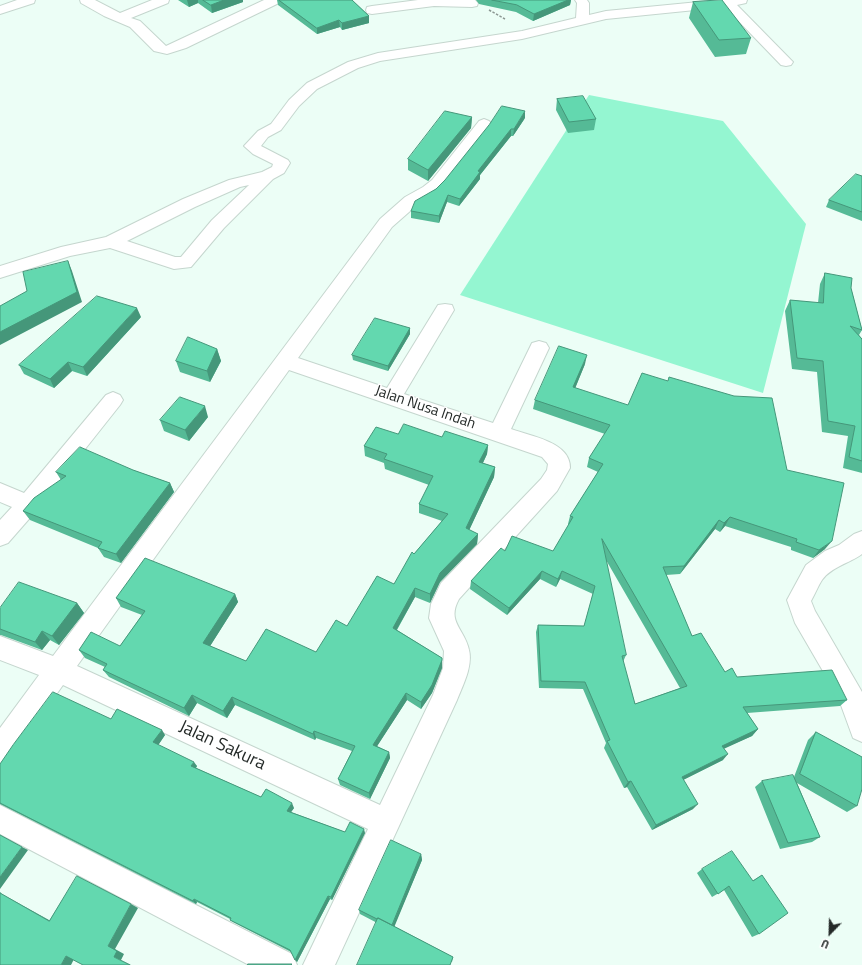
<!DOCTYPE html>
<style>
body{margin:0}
#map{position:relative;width:862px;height:965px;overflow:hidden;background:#ecfef6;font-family:"Titillium Web",sans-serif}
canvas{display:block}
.north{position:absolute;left:810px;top:913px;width:40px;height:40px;-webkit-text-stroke:3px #fff;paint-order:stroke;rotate:203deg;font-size:11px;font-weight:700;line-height:16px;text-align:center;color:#242a28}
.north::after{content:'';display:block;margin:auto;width:14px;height:18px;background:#242a28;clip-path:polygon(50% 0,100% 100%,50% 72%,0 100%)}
</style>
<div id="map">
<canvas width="862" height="965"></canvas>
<div class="north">U</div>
</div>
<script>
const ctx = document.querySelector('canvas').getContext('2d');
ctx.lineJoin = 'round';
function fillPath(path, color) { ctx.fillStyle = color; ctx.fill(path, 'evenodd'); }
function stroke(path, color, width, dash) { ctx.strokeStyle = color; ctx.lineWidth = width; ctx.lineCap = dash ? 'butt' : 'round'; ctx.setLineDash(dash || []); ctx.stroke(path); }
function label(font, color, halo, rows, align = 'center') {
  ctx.font = font + ' "Titillium Web",sans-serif'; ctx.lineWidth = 3; ctx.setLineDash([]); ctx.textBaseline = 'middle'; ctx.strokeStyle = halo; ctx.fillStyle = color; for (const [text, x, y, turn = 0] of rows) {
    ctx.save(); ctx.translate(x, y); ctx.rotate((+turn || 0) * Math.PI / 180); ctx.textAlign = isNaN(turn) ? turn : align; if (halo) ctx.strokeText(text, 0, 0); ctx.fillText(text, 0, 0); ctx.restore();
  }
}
const green = new Path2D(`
 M589 95 723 121 806 224 763 393 460 295Z`);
const path = new Path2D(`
 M489 10 505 19`);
const street = new Path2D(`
 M17 0H35L34 3 0 14V6Z
 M80 0H95L120 13 152 0H169L168 3 131 18 140 21 166 46 264 0H280L279 3 186 48 167 54 154 51 130 27 104 16 81 3Z
 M418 0H475L478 3 477 6 472 7 434 6 372 14 367 13 366 10 367 7 372 6Z
 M575 0H587L589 3V15L606 11 719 0H747L746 3 737 5 793 62 791 65 786 66 781 65 725 7 606 19 522 39 380 61 358 68 317 89 299 106 281 130 268 137 261 146 288 160 290 163 284 173 273 179 224 228 191 267 174 269 110 248 70 256 0 278V266L61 247 106 237 183 199 229 180 262 172 272 167 273 164 253 154 244 146 258 131 271 124 289 100 307 83 348 62 378 53 522 31 576 18 577 3ZM249 185 212 220 181 257H175L127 241 195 207 240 187Z
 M484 119 489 121 492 124 444 186 435 195 417 205 392 227 298 358 387 388 438 305 445 304 452 305 454 310 404 394 493 423 532 343 539 341 546 343 549 348 511 429C530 436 571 442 570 468L557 491 459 599C446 622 465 629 469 650 473 666 463 685 457 700L335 965H303L368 829 63 685 10 760 0 764V728L39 675 0 660V636L53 656 380 219 405 197 423 187 432 180 479 121ZM289 370 542 457 548 464 547 470 541 479 441 583 431 604 429 618 444 651 443 668 433 695 380 805 77 666Z
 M113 392 120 395 123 400 120 405 36 511 8 543 0 546V520L12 507 0 502V483L24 493 106 395Z
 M862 531V554C850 563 831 567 822 580 818 586 815 594 811 601L815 611 862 692V742L853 738 838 697 795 623 787 600 806 565 825 551 839 545 854 534Z
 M0 805 292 954 297 965H249L0 834Z`);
const wall = new Path2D(`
 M178 0H243V2L212 13 198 3 189 7Z
 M277 0H352L369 16V23L342 30 340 27 317 34 278 5Z
 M476 0H571L570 5 533 21 516 12 479 4Z
 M693 2 751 38 746 54 715 57 689 18Z
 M557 99 596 119 594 130 568 133 556 110Z
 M472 117 471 128 428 181 408 170V159Z
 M525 118 513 136H511L480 175V179L459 206 447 202 439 223 411 218V211L436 189Z
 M862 176V221L826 207 829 200Z
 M825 273 851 288 862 330 859 335 862 339V473L843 468 848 436 822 432 817 372 792 369 785 311 790 300 818 303 820 284Z
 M141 317 87 376 72 371 54 388 24 374 19 365Z
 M410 328V334L388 371 353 360 352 355Z
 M217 349 221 361 210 382 180 372 176 361Z
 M585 364 575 388 787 470 825 549 813 558 791 550V547L725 526 720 532 715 529 680 574 666 575 692 636 725 672 737 677 847 700 840 706 747 713 758 729 752 736 724 748 723 760 683 780 693 809 652 830 627 787 624 788 604 748 606 743 583 689 539 688 536 632 538 625 584 626 593 594 560 579 556 587 540 579 507 615 470 589 471 581 505 551H553L569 525 568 524 570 516 598 472 587 467 589 458 605 434 533 409 535 400ZM606 560 680 688 635 704 623 662 626 655Z
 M208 417 189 441 164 431 160 420Z
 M398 434 442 437 488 445 487 454 483 463 495 467 494 477 469 530 478 534 477 544 440 582 430 603 415 597 397 630 442 658V668L432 693 421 709 407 700 377 746 389 752 390 758 370 799 340 785 338 779 352 751 316 738 315 740 235 705 227 718 197 703 189 716 109 677 103 670 105 667 85 658 79 650 120 646 142 615 121 607 116 598 235 594 238 602 210 646 246 661 316 652 347 626 394 584 414 554 442 521 419 513V504L429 485 385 469 384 463 365 456 364 446Z
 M133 470 170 483 174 492 121 563 104 557 98 548 30 520 23 511 61 480 56 472Z
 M77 603 84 613 59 645 50 640 42 650 1 635H0V608Z
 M111 719 165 735 158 745 197 766 196 768 261 797 294 808 291 812 345 832 365 833 332 900 330 899 297 962 291 952 233 922 230 920V919L197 902 196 904 0 804V764Z
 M816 732 857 806 847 812 797 783 820 837 812 842 780 849 755 787 762 781 794 777 808 740Z
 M421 854 422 860 394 926 453 957 452 962 360 914 359 910Z
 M702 869 752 881 762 875 759 934 752 937 724 890 712 897 697 873Z`);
const shadedWall = new Path2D(`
 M187 0H198V3L189 7Z
 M224 0H243V2L212 13 211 5Z
 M568 0H571L570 5 533 21 534 14Z
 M369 16V23L342 30V23Z
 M339 20 340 27 317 34V28Z
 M525 111V118L513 136 514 129Z
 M472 117 471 128 428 181V170Z
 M511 129V136L480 175V179L459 206 460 199 478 171Z
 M448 195 447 202 439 223V216Z
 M68 261 72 271 82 302 0 345V332Z
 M137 308 141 317 87 376 83 367Z
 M410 328V334L388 371V366Z
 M217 349 221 361 210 382 207 371Z
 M587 355 585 364 572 396 573 387Z
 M68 362 72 371 54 388 50 379Z
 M205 406 208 417 189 441 185 430Z
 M488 445 487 454 479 471V462Z
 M495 467 494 477 466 537V528Z
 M170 483 174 492 121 563 116 554Z
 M730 517 725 526 720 532 724 523Z
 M719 520 715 529 680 574 684 566Z
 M478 534 477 544 440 582 430 603V594L440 573Z
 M832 541 825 549 813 558 819 550Z
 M542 571 540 579 507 615 509 608Z
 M562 571 560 579 556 587 558 579Z
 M415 588V597L393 636V628Z
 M235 594 238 602 207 651 203 643Z
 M77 603 84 613 59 645 52 636Z
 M42 631 50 640 42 650 35 642Z
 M442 660V668L432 693 421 709V702Z
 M406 693 407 700 374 751 373 745Z
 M192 695 197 703 189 716 184 708Z
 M232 697 235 705 227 718 223 711Z
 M758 729 752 736 717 752 722 746Z
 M162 730 165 735 157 747 153 742Z
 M314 731 316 738 315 740 313 734Z
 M389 752 390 758 370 799 369 793Z
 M728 754 723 760 677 783 682 777Z
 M194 762 197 766 194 771 191 766Z
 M631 781 627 787 624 788 628 782Z
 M292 803 294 808 289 815 287 811Z
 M698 804 693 809 652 830 656 825Z
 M364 829 365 833 332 900 331 897Z
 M22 847 28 850 0 889V877Z
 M421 854 422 860 393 930 392 926Z
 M0 892 2 894 58 925 49 921 0 893Z
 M328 896 330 899 297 962 295 960Z
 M194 899 197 902 196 904 193 901Z
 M131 904 138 908 115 949 124 954 121 960 131 965H130L114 957 108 946Z
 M66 956 74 959 71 965H61Z`);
const building = new Path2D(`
 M203 0H224L211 5Z
 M279 0H352L369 16 342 23 339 20 317 28Z
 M492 0H568L534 14 517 5Z
 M722 0 751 38 719 40 693 2Z
 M583 96 596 119 569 122 557 99Z
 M502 106 525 111 514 129H511L478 171 480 172 460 199 448 195 439 216 411 211 415 201 436 189 445 180 489 125Z
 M445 111 472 117 428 170 408 159Z
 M856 174 862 176V212L829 200Z
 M68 261 77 292 0 332V306L27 291 23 272Z
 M825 273 852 278 851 288 862 330 850 326 862 339V461L849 457 855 426 828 421 823 361 797 358 790 300 823 303Z
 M97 296 137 308 83 367 68 362 50 379 19 365Z
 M375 318 410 328 388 366 352 355Z
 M188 337 217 349 207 371 176 361Z
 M559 346 587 355 573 387 628 405 642 373 668 381 669 377 734 396 772 398 787 470 844 483 832 541 819 550 796 542 797 539 730 517 724 523 719 520 684 566 663 567 692 636 701 633 725 672 732 668 737 677 832 670 847 700 743 707 758 729 722 746 728 754 682 777 698 804 656 825 631 781 628 782 607 741 610 740 585 682 541 681 538 625 584 626 595 586 562 571 558 579 542 571 509 608 471 581 501 548 505 551 512 536 553 551 573 517 570 516 603 464 589 458 610 425 535 400ZM602 539 687 686 635 704 622 656 626 655Z
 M180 397 205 406 185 430 160 420Z
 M404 424 442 437 445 431 488 445 479 462 495 467 466 528 478 534 440 573 430 594 415 588 393 628 442 658V660L432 685 421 702 406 693 373 745 389 752 369 793 338 779 355 746 314 731 313 734 232 697 223 711 192 695 184 708 103 670 107 664 79 650 91 632 120 646 145 611 116 598 145 558 235 594 203 643 246 661 266 629 316 652 336 620 347 626 377 576 394 584 412 552 414 554 448 514 419 504 433 476 384 459 387 454 364 446 376 427 398 434Z
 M80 447 133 470 170 483 116 554 98 548 102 542 23 511 34 498 66 476 56 472Z
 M19 582 77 603 52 636 42 631 35 642 0 629V608Z
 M53 692 111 719 117 709 162 730 153 742 194 762 191 766 261 797 266 789 292 803 287 811 345 832 350 822 364 829 331 897 328 896 295 960 290 950 230 920 231 918 194 899 193 901 0 803V764L13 745Z
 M816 732 862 757V789L857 806 800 774Z
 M793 775 820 837 788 843 762 781Z
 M0 835 22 847 0 877Z
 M391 840 421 854 392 925 378 918 377 919 359 910Z
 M732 851 753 881 762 875 788 913 759 934 729 886 718 894 702 869Z
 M77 876 131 904 108 946 117 951 114 957 130 965H83L66 956 61 965H0V893L49 921Z
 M378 918 453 957 450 965H357Z
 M248 964H292L291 965H248Z`);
const streetNames = [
 ["Jalan Nusa Indah",425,408,19]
];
const nearStreetnames = [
 ["Jalan Sakura",222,746,25]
];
fillPath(green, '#94f6d1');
stroke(street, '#c5d6ce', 2);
stroke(path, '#8b9792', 1.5, [2.5, 1.5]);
fillPath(street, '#fff');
fillPath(wall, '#55ba96');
fillPath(shadedWall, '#45977a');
fillPath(building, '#63d8af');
stroke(building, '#45977a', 1);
label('15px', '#242a28', '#fff', streetNames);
label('18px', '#242a28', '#fff', nearStreetnames);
</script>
